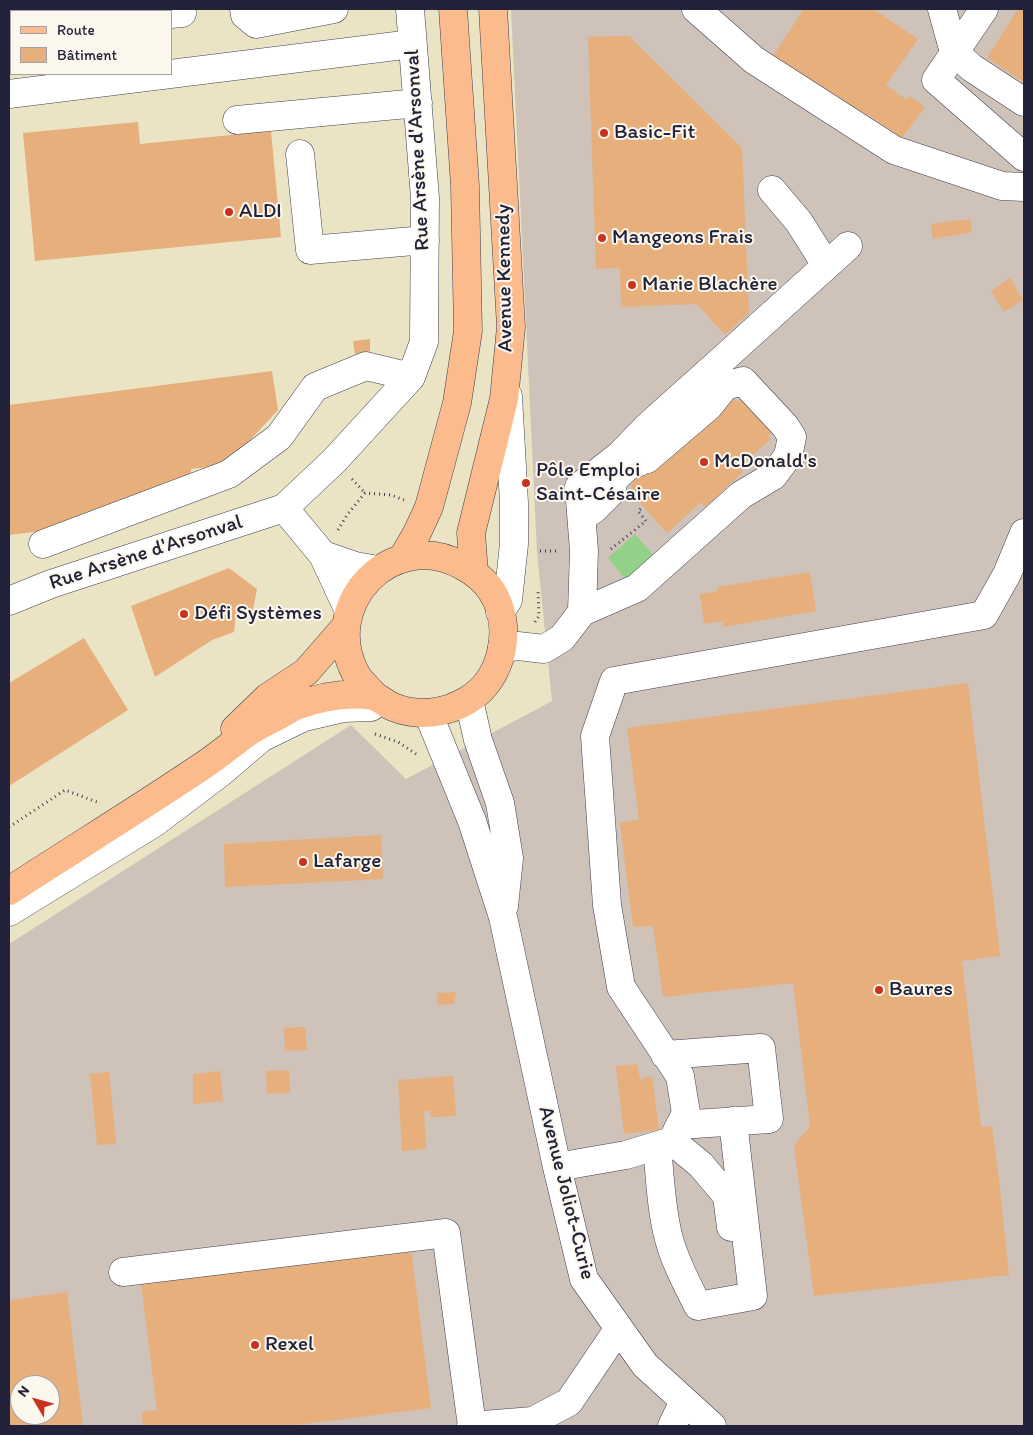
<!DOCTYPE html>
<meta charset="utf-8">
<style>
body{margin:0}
#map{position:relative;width:1033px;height:1435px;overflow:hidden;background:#eae4c5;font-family:Itim,sans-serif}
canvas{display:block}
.frame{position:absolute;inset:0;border:10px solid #22223b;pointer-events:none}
.legend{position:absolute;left:10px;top:10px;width:162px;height:65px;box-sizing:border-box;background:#fbf7ec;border:1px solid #a4a2a5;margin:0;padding:6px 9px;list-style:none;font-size:15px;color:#22223b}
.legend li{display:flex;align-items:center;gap:10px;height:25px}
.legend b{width:25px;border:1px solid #a4a2a5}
.north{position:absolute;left:10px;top:1375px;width:50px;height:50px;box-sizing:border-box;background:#fbf7ec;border:1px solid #a4a2a5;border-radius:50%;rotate:307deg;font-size:14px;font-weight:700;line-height:20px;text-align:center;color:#22223b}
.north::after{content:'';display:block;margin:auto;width:18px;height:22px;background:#c8321e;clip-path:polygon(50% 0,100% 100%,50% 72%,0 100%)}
</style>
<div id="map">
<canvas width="1033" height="1435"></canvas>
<div class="frame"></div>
<ul class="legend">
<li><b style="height:6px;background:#fbbb8c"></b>Route</li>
<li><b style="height:14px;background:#e6af7c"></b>Bâtiment</li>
</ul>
<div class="north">N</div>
</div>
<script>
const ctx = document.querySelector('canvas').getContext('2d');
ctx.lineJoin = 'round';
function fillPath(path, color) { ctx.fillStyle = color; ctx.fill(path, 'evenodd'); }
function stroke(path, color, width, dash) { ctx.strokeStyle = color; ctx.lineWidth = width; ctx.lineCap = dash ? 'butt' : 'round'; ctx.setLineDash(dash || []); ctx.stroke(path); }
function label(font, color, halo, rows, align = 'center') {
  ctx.font = font + ' Itim,sans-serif'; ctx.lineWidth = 4; ctx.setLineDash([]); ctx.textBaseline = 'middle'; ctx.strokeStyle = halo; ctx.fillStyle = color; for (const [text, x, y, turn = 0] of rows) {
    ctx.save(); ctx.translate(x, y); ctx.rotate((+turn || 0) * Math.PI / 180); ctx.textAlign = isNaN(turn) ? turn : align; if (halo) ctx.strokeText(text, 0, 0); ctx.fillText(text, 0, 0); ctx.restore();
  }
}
const industrial = new Path2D(`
 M511 9H1024V1426H9V944L351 725 406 779 552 701 537 552ZM20 1385H50V1415H20Z`);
const green = new Path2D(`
 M635 534 653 555 626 580 608 558Z`);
const forest = new Path2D(`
 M9 9H17V11H11V68L9 69Z`);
const building = new Path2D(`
 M804 9H873L918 39 886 85 907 100 910 96 925 107 902 138 867 114 864 118 773 56Z
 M1018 9H1024V82L987 58Z
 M629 36 742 148 749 313 725 335 697 304 621 307 620 268 596 269 588 37Z
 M138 122 140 144 271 131 281 237 35 261 23 133Z
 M970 219 972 232 933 239 931 224Z
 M1010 278 1023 300 1004 312 991 291Z
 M370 339V352L355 354 353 341Z
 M272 371 278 410 227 465 191 469V473L42 531 9 535V405Z
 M726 397 731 402 734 399 738 402 742 398 773 431 768 436 771 439 739 467 743 472 705 507 701 502 667 533 630 492 633 489 630 485Z
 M229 568 257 589 253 610 236 614 234 632 212 640 155 677 131 606Z
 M810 572 816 611 724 627 723 621 704 624 700 594 718 591V587Z
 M84 638 128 710 9 786V683Z
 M968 683 1000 956 962 961 981 1127 992 1126 1000 1188 1009 1275 814 1296 794 1146 810 1126 793 983 663 997 653 926 633 927 620 823 639 819 627 728Z
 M381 835 383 879 225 887 224 844Z
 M456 992 454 1004 437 1005V993Z
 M305 1027 307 1050 285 1051 284 1028Z
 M637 1064 640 1079 652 1076 659 1130 624 1134 616 1066Z
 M289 1070 290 1093 267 1094 266 1071Z
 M220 1071 223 1101 193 1104V1074Z
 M109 1072 116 1144 97 1145 90 1074Z
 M453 1076 456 1116 431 1117 430 1111H424L426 1149 402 1151 398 1080Z
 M411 1249 431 1408 288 1426H143L142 1412 157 1410 141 1283Z
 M67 1292 83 1426H9V1300ZM20 1385H50V1415H20Z`);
const path = new Path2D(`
 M352 479 365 493
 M338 530 347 515 365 493 391 495 404 500
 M611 549 646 521 638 511 643 507
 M540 551H558
 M535 622 539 616 538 589
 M375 734 398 742 416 754
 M9 827 65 790 97 802`);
const minor = new Path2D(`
 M51 9 54 11
 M244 9 245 15 256 24 334 9
 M696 9 754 60 894 150 1002 186 1024 187
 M942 9 954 52 972 68 1024 102
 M984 9 936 80 1024 157
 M171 14 182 13
 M9 94 412 44
 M237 120 418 103
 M300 154 310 250 425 240
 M772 190 799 222 826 265
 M284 508 334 461 411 377 424 342 425 198 410 9
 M582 517 594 509 611 492 614 479 629 465 639 462
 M43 544 229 474 279 437 315 387 366 366 411 377
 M323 555 355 566 378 570
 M9 601 51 584 284 508 323 555 349 611
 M500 612 508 600 514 544V503L508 396
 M582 612 637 588 741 495 773 476 788 456 792 437 785 426 743 381 725 386 709 406 647 459 620 455
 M502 648 518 646 544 649 562 638 582 612 584 551 579 487 620 455 647 427 723 359 848 246
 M469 700 478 740 500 803 509 858 504 906
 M428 713 472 821 503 917 557 1167 584 1279 645 1365 712 1426
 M9 912 154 823 220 773 261 738 304 717 343 708 371 707
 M665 1055 761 1048 769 1119 680 1125
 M672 1141 701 1165 727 1196 731 1227
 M657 1146C660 1176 661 1210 669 1239 675 1262 687 1284 698 1306L753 1296 733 1121
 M557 1167 626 1155 672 1141 686 1113 680 1076 621 987 607 905 595 736 614 681 984 615 1007 574 1024 533
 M123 1272 446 1233 472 1426
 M471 1426 533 1421 569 1402 619 1328
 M672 1426 684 1401`);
const major = new Path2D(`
 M402 559 417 533 429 507 457 403 468 331 465 186 453 9
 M474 573 471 533 504 399 511 327 493 9
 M235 729 268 697 306 672 346 626
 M9 891C75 848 142 807 207 763 220 754 233 743 247 733 256 727 266 722 276 717 282 714 289 709 296 706 320 697 347 692 373 696 380 698 386 704 393 707 418 717 445 714 468 700 504 678 514 625 491 590 484 580 474 572 463 566 392 526 317 606 357 676 362 683 369 690 375 696`);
const markers = [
 [604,133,5,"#c8321e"],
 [229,212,5,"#c8321e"],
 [602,238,5,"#c8321e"],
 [632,285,5,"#c8321e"],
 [704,462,5,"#c8321e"],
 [526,483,5,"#c8321e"],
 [184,614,5,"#c8321e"],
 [303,862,5,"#c8321e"],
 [879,990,5,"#c8321e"],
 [255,1345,5,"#c8321e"]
];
const poiNames = [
 ["Basic-Fit",614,133],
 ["ALDI",239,212],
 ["Mangeons Frais",612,238],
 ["Marie Blachère",642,285],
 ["McDonald's",714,462],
 ["Pôle Emploi",536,471],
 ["Saint-Césaire",536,495],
 ["Défi Systèmes",194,614],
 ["Lafarge",313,862],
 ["Baures",889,990],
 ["Rexel",265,1345]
];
const streetNames = [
 ["Rue Arsène d'Arsonval",418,150,-93],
 ["Avenue Kennedy",505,278,-91],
 ["Rue Arsène d'Arsonval",146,553,-18],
 ["Avenue Joliot-Curie",566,1193,76]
];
fillPath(industrial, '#cec2b9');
fillPath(green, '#91d188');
fillPath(forest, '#74b374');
fillPath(building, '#e6af7c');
stroke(minor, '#403f50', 29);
stroke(major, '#403f50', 29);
stroke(path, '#403f50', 3, [1, 4]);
stroke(minor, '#fff', 28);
stroke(major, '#fbbb8c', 28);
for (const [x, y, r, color] of markers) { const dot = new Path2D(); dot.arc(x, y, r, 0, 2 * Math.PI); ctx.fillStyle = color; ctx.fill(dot); stroke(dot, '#fbf7ec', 2); }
label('21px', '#22223b', '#fbf7ec', poiNames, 'left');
label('21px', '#22223b', '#fbf7ec', streetNames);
</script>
